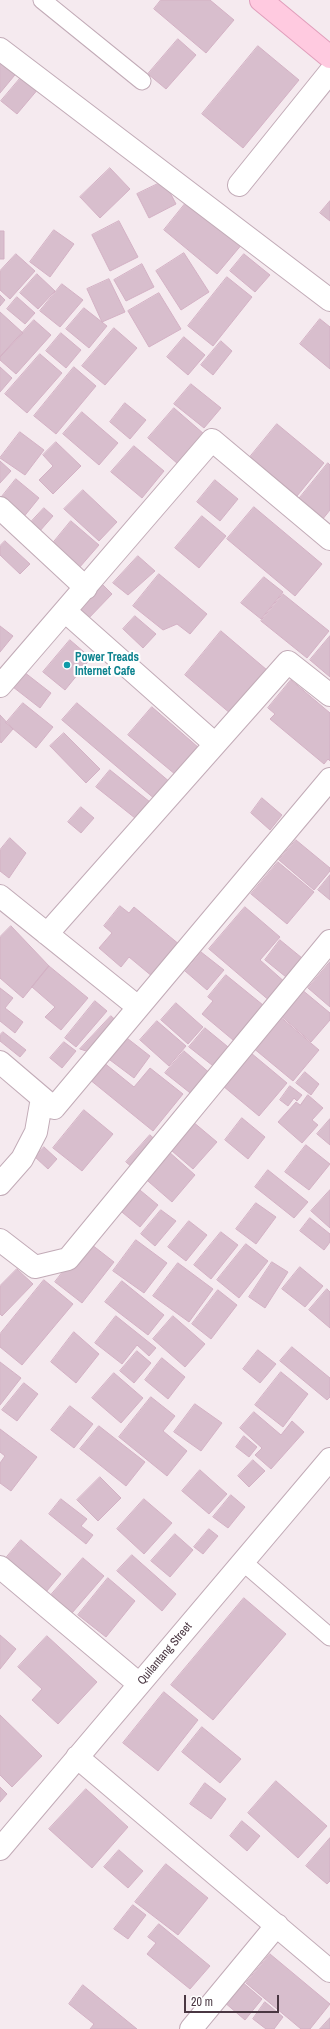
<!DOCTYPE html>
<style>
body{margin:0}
#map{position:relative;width:330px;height:2029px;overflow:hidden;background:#f5eaef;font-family:"Archivo Narrow",sans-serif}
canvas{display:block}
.scale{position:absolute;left:184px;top:1995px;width:95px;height:18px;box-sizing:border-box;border:2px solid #4a3742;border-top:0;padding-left:5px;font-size:12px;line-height:14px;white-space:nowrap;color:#4a3742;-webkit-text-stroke:3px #fff;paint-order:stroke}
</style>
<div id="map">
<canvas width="330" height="2029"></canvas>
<div class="scale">20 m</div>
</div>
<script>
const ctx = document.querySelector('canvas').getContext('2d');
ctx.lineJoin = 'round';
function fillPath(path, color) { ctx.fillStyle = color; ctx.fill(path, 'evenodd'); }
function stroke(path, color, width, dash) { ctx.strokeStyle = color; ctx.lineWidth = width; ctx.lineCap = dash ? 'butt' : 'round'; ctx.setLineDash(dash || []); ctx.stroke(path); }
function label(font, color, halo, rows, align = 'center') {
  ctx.font = font + ' "Archivo Narrow",sans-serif'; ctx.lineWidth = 4; ctx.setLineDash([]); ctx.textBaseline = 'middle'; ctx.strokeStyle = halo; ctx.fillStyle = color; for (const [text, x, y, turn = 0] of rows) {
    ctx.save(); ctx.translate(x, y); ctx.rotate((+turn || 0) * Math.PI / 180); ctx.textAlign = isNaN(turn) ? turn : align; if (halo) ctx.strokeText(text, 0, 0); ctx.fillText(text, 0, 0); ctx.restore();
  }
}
const building = new Path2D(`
 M161 0H210L234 20 206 53 154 9Z
 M178 39 196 55 166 89 148 74Z
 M258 46 299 80 243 148 202 114Z
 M0 54 19 70 0 93Z
 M23 75 39 88 17 114 1 101Z
 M110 168 130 189 100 218 80 197Z
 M164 181 176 204 149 218 137 194Z
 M189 199 243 243 217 274 164 230Z
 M330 201V221L320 213Z
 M119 221 138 257 110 271 92 235Z
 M54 230 74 244 50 277 30 262Z
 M0 231H4V259H0Z
 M184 253 209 292 181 310 156 271Z
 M16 254 35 271 10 299 0 290V271Z
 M244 254 270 275 255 292 230 271Z
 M142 264 154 287 126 301 114 280Z
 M37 274 55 291 38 309 20 293Z
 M227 277 252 297 213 346 188 326Z
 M109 279 125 312 102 322 87 289Z
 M62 284 83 300 60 327 40 311Z
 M159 293 181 329 149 347 128 311Z
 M0 295 5 300 0 306Z
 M17 297 35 313 25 324 7 309Z
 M84 308 107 326 89 348 66 329Z
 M0 312 23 333 0 357Z
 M320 319 330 327V369L300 344Z
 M34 320 51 335 16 374 0 360V357Z
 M114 328 137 348 105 385 82 366Z
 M61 333 81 350 66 368 46 351Z
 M184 337 205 355 188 375 167 357Z
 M221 341 232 351 213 375 201 365Z
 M40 354 62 373 27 413 5 394Z
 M0 367 12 378 0 392Z
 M74 367 96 386 56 434 34 416Z
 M191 384 221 408 204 428 174 404Z
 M125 403 146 420 130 439 110 422Z
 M174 408 204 434 178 464 148 438Z
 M82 412 118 443 99 465 63 434Z
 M277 424 324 463 297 496 250 457Z
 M20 432 44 450 25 475 0 458Z
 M56 442 81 466 53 494 39 480 53 466 43 455Z
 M134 446 164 471 142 498 111 472Z
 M0 461 11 471 0 483Z
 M328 463 330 465V510L322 520 298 500Z
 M16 479 39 498 22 519 0 499Z
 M215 480 238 499 220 521 197 502Z
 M83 490 117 522 99 541 64 509Z
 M254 507 322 564 295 596 227 539Z
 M44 508 53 516 39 532 31 522Z
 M202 516 226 536 199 568 175 548Z
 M71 521 99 545 79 568 53 543Z
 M5 541 30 564 20 574 0 555V546Z
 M138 556 155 571 128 595 113 583Z
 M159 574 207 614 190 634 177 624 163 630 133 606Z
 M264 577 283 592 261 619 241 603Z
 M98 580 112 594 86 621 73 610Z
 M283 594 329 631 307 658 261 621Z
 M135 616 156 634 143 648 123 629Z
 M0 626 13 636 0 652Z
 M221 631 267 670 231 714 185 675Z
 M330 636V677L310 660Z
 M70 640 91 658 65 690 43 672Z
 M24 672 51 693 40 708 13 687Z
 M291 680 330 713V761L328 759 324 764 270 719 275 714 268 708Z
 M23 703 53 727 36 748 6 723Z
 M77 703 171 783 156 800 62 720Z
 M152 707 199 748 176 775 128 735Z
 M0 715 13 729 1 743 0 741Z
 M64 733 100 769 86 783 50 746Z
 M110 770 155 806 147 816 141 811 135 818 96 787Z
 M262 798 282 815 270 830 251 813Z
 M81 807 94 818 81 833 68 822Z
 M10 838 26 853 9 878 0 871V850Z
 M296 840 330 868V871L314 890 279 860Z
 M278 862 314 892 287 924 251 894Z
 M330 875V900L318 890Z
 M120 906 129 913 134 907 180 945 153 977 129 957 121 967 99 948 112 933 104 926Z
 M245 907 280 937 260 960 287 984 271 1002 209 949Z
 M11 926 49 966 23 998 0 978V937Z
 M280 940 302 958 286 977 265 960Z
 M201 952 224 970 207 990 185 971Z
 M330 962V1007L308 988Z
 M49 966 88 998 61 1030 45 1017 55 1007 32 987Z
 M226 975 263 1005 233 1040 202 1014 213 1001 208 997Z
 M295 984 330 1013V1020L311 1042 273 1009Z
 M0 988 13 998 5 1008 23 1022 15 1033 0 1021Z
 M95 1001 107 1011 76 1047 65 1038Z
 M176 1003 203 1027 188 1044 161 1020Z
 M278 1015 319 1050 293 1081 252 1047Z
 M111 1016 119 1023 92 1053 80 1049Z
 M157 1021 186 1046 169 1066 140 1040Z
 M205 1028 233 1051 217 1069 189 1047Z
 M3 1032 26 1050 20 1057 0 1041V1035Z
 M123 1035 150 1056 134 1078 106 1057Z
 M64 1042 76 1051 62 1068 50 1058Z
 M184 1051 212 1075 194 1096 165 1073Z
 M251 1053 287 1083 259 1116 223 1086Z
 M103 1062 134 1087 150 1068 183 1094 153 1131 89 1079Z
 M305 1072 319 1084 311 1095 296 1083Z
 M290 1086 302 1095 297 1101 294 1098 288 1106 280 1100Z
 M308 1095 323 1108 312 1120 318 1125 302 1143 278 1122 296 1102 300 1105Z
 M84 1110 113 1134 82 1171 53 1148Z
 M180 1111 217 1142 193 1169 157 1138Z
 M242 1118 265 1137 248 1159 225 1140Z
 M330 1119V1145L317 1134Z
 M150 1135 195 1175 172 1202 126 1162Z
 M306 1145 330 1164 309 1190 285 1172Z
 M44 1147 57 1159 48 1169 35 1157Z
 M268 1170 308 1202 294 1218 255 1187Z
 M135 1186 158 1205 140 1227 117 1208Z
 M330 1190V1228L311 1211Z
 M256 1203 276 1217 256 1244 236 1229Z
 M161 1210 176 1221 155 1246 141 1234Z
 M310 1218 330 1234V1242L324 1250 300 1231Z
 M189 1221 207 1235 186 1261 168 1247Z
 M221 1232 238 1245 211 1279 194 1265Z
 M136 1240 167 1263 144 1293 113 1271Z
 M87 1241 114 1262 82 1303 55 1282Z
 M246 1244 268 1261 239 1298 217 1280Z
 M272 1262 288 1272 265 1308 249 1297Z
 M178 1263 213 1289 189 1322 153 1296Z
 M300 1267 323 1286 305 1307 282 1289Z
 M17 1269 33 1284 2 1316 0 1314V1286Z
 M44 1280 73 1304 22 1365 0 1347V1334Z
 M122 1281 164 1315 148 1335 105 1302Z
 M327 1289 330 1292V1328L309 1310Z
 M218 1290 237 1305 211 1339 192 1324Z
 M116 1316 156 1348 149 1356 137 1345 122 1364 95 1343Z
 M173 1316 205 1344 185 1367 153 1339Z
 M74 1332 99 1354 76 1383 51 1362Z
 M292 1347 330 1378V1397L327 1400 280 1361Z
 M258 1350 276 1364 260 1383 243 1369Z
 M137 1351 151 1363 134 1383 120 1371Z
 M162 1358 185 1377 168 1399 145 1380Z
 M0 1362 21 1378 0 1405Z
 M281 1372 308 1394 283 1427 255 1405Z
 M114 1373 143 1398 121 1423 92 1398Z
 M24 1383 38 1394 17 1421 2 1410Z
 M151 1397 175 1416 163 1431 187 1451 167 1476 119 1437Z
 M195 1404 222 1423 201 1451 174 1432Z
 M70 1406 93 1424 74 1448 51 1430Z
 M254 1412 281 1435 292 1421 304 1432 271 1469 255 1455 262 1448 240 1428Z
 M99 1426 145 1462 126 1486 80 1449Z
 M0 1429 37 1457 11 1491 0 1483V1463L5 1456 0 1452Z
 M244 1436 257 1447 249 1457 236 1447Z
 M253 1460 265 1471 249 1487 238 1476Z
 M200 1470 227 1494 209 1514 182 1491Z
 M100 1477 121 1498 98 1521 77 1500Z
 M231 1495 245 1507 228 1528 213 1517Z
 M61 1499 87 1519 81 1526 93 1535 86 1544 49 1514Z
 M144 1499 172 1523 144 1554 117 1529Z
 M209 1529 218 1536 203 1554 194 1547Z
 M175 1534 193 1550 170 1577 151 1561Z
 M21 1540 61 1574 41 1598 1 1564Z
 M132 1555 176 1594 162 1611 117 1571Z
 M83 1558 104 1576 72 1613 51 1595Z
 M108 1578 135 1601 106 1637 78 1615Z
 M244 1598 286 1634 213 1720 171 1685Z
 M0 1635 16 1649 0 1669Z
 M47 1636 97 1682 58 1724 32 1700 42 1689 18 1667Z
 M164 1692 198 1720 158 1771 123 1743Z
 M0 1715 42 1756 12 1787 0 1775Z
 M202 1727 241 1759 220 1783 182 1752Z
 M276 1781 327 1826 298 1858 248 1813Z
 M205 1783 226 1799 211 1819 190 1804Z
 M0 1787 7 1794 0 1802Z
 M86 1789 128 1827 92 1868 49 1829Z
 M242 1821 260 1836 247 1851 230 1836Z
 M330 1838V1881L327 1884 306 1866Z
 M119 1850 143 1871 128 1888 104 1867Z
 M166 1864 208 1898 178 1935 135 1902Z
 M133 1905 146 1915 128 1939 114 1929Z
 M159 1924 210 1966 190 1989 147 1954 156 1943 148 1937Z
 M270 1954 330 2004 310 2029H301L246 1983Z
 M241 1981 262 1999 245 2020 224 2002Z
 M83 1985 137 2029H90L94 2024 69 2004Z
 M265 2002 283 2017 274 2029H266L253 2019Z
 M330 2018V2029H320Z`);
const lane = new Path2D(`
 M42 0 142 81
 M243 1562 330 1637`);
const street = new Path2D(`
 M0 49 330 300
 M239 185 330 72
 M0 508 86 588
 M65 611 215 744
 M0 686 212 440 330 539
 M0 896 138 1007
 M47 934 288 662 330 695
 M0 1062 54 1108 330 779
 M0 1184 22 1159 36 1132 42 1098
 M0 1240 35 1267 68 1259 330 941
 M0 1567 139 1684
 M77 1757 330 1971
 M0 1849 330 1459
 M191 2029 277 1925`);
const secondary = new Path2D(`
 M261 0 330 57`);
const markers = [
 [67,665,4,"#0f9aa8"]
];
const cultureNames = [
 ["Power Treads",75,658],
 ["Internet Cafe",75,672]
];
const streetNames = [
 ["Quilantang Street",165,1654,-50]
];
fillPath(building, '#d8becd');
stroke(building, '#d3b1c4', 1);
stroke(lane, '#c2abb7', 19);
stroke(street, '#c2abb7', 24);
stroke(secondary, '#e09ebb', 24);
stroke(lane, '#fff', 17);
stroke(street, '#fff', 22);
stroke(secondary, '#ffcae0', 22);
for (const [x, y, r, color] of markers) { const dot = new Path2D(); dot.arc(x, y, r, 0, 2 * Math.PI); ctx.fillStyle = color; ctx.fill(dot); stroke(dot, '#fff', 1.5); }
label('bold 12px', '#0d838f', '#fff', cultureNames, 'left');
label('12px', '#4a3742', '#fff', streetNames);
</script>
